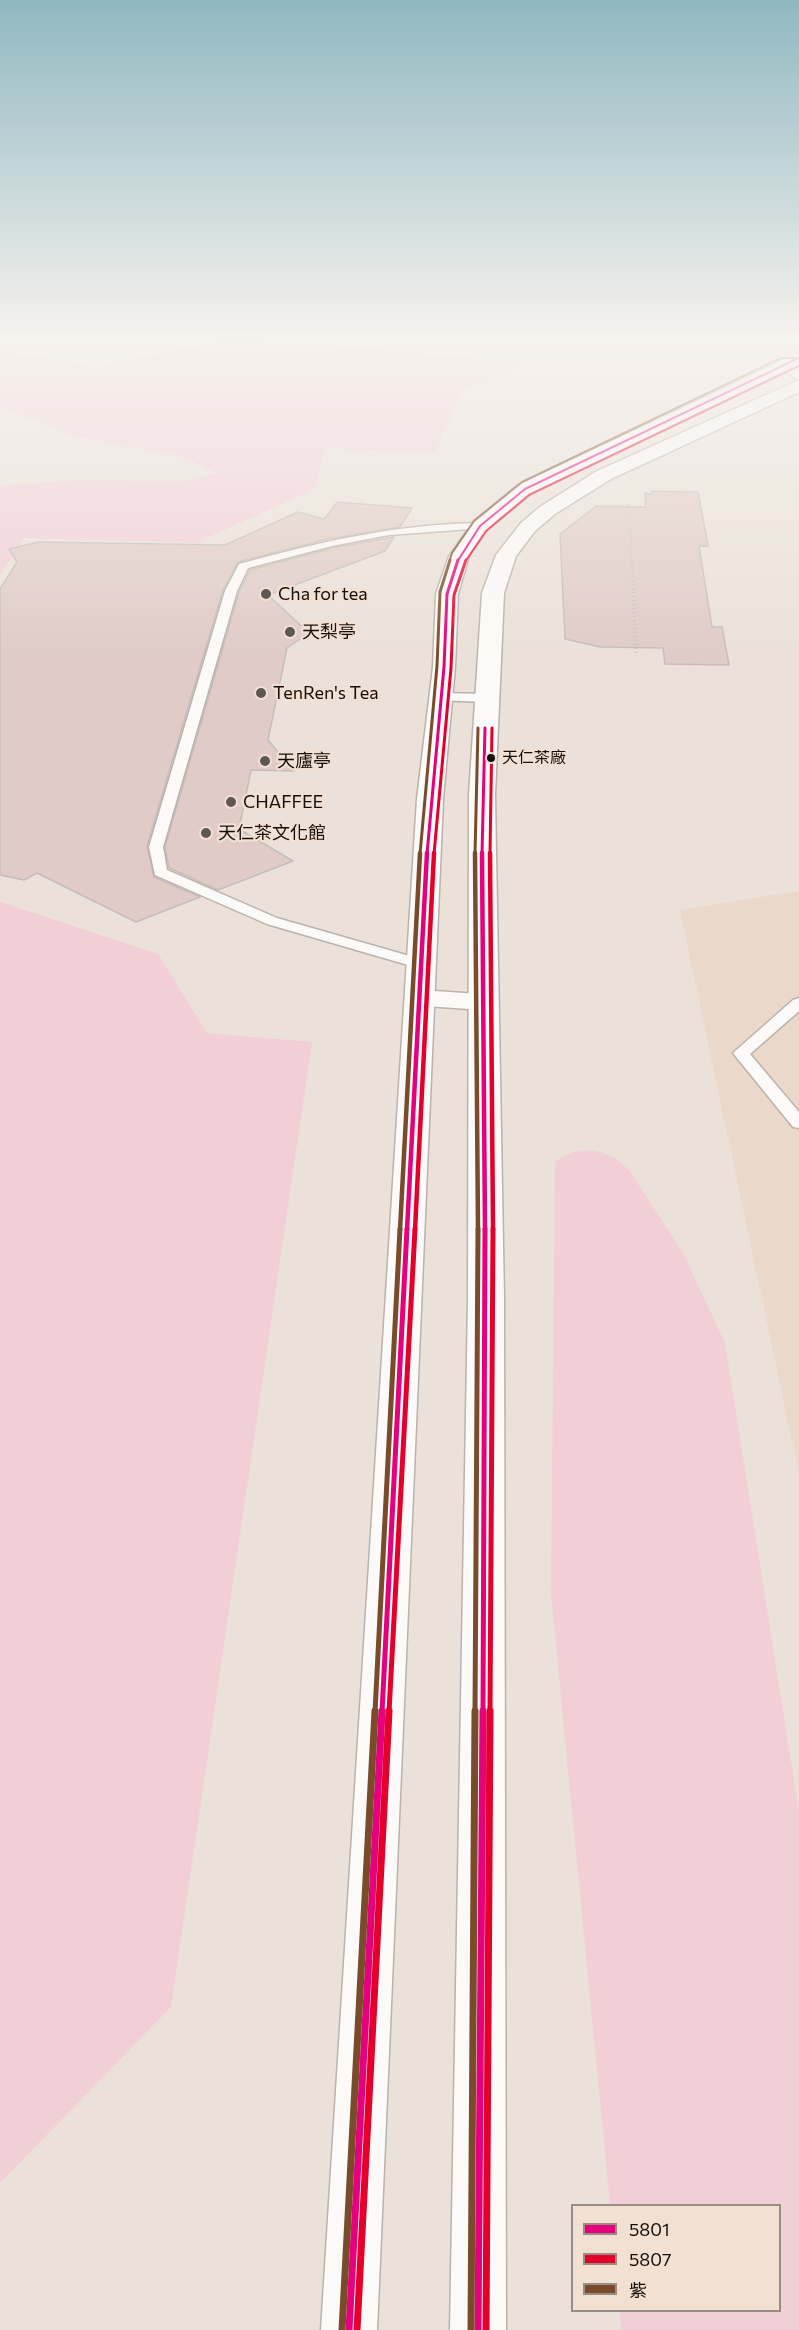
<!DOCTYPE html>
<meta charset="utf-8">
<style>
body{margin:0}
#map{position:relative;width:799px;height:2330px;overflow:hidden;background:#ebe1d9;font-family:Commissioner,"Noto Sans TC",sans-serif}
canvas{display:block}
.legend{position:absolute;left:571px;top:2204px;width:210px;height:108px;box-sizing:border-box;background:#f2e0d2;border:2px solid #998c82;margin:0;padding:8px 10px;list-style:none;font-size:18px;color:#140e0a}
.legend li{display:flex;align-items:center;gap:12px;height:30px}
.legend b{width:30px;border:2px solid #998c82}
</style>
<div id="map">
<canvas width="799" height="2330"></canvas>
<ul class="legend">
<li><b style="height:8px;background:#e5007d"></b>5801</li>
<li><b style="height:8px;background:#e4002b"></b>5807</li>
<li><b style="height:8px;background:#7a4b2a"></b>紫</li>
</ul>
</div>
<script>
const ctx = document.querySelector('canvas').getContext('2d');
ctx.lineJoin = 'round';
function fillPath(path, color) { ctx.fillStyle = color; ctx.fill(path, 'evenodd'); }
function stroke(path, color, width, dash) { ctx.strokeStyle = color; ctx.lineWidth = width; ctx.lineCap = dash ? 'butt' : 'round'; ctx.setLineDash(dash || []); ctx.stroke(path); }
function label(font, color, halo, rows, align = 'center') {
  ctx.font = font + ' Commissioner,"Noto Sans TC",sans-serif'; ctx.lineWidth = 4.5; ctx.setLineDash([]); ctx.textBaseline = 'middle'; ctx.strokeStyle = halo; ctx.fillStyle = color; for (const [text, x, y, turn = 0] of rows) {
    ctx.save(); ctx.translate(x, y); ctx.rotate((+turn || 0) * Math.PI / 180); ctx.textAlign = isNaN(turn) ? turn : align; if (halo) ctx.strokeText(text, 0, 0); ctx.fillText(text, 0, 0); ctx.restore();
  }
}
const built = new Path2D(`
 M799 891V1474L680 910Z`);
const green = new Path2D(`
 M214 342 320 344 527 364 463 390 435 453 326 448 314 489 196 543 24 538 0 575V486L75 480 184 481 216 473 183 457 70 435 0 407V351L96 367Z
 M0 902 158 954 207 1033 312 1042 171 2007 0 2183Z
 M589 1150 601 1152 615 1158 629 1170 683 1253 725 1343 799 1812V2330H621L620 2311 780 2310V2206L610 2205 551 1594 555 1161 573 1152Z`);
const building = new Path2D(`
 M652 491 698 492 708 546H699L712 627H722L729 665 665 664 663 648 600 647 565 639 560 534 596 506 646 507 645 493 652 494Z
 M337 502 412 508 400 527 328 539 238 562 223 590 147 846 154 877 200 897 136 922 37 873 24 880 0 875V589L17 562 9 549 39 542 225 545 298 512 324 519Z
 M394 537 385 551 268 595 309 633 287 648 268 740 294 771 251 770 239 829 293 861 218 890 169 868 165 847 239 592 250 570 333 548Z`);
const pathFar1 = new Path2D(`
 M623 504H629L632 562`);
const path = new Path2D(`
 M632 560 636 656`);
const service = new Path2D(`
 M480 523 485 526 484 528 389 535 332 546 248 568 237 591 163 847 167 870 277 918 427 961 429 964 427 967H415L267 924 155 875 149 847 225 591 239 564C319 542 397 524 480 523Z
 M441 693 487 694 493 698 487 702 436 700V694Z
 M799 998V1011L750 1054 799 1112V1128L793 1127 733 1053 793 1000Z`);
const minor = new Path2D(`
 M420 990 494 995 499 1001 494 1007 484 1010 410 1005 405 999 410 993Z`);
const tertiary = new Path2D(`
 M784 360 799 367V380L776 365 778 361Z`);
const primary = new Path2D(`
 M799 353V364L532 493 487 530 469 556 458 594 455 667 443 799 377 2330H321L417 799 433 667 436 594 449 556 473 522 518 485Z
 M799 380V392L611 479 555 514 535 531 516 556 504 593 495 795 504 1299 506 2330H450L468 1299 469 795 482 593 496 555 521 523 541 506 597 471Z`);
const bus1Far4 = new Path2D(`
 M457 562 480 526 525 489 799 358`);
const bus1Far3 = new Path2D(`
 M427 854 444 667 447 594 458 560
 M482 854 485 728`);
const bus1Far2 = new Path2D(`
 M482 853 485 1230
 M407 1230 427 853`);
const bus1Far1 = new Path2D(`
 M382 1712 407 1229
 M483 1712 485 1229`);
const bus1 = new Path2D(`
 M349 2330 382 1711
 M478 2330 483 1711`);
const bus2Far4 = new Path2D(`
 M465 562 486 531 529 495 799 366`);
const bus2Far3 = new Path2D(`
 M434 854 451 668 454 595 466 560
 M490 854 492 728`);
const bus2Far2 = new Path2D(`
 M490 853 493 1230
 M415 1230 434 853`);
const bus2Far1 = new Path2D(`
 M389 1712 415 1229
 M490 1712 493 1229`);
const bus2 = new Path2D(`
 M357 2330 389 1711
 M486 2330 490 1711`);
const bus3Far4 = new Path2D(`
 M449 562 452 553 474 521 522 482 781 358H799`);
const bus3Far3 = new Path2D(`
 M420 854 437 666 440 592 450 560
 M475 854 478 728`);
const bus3Far2 = new Path2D(`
 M475 853 478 1230
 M400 1230 420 853`);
const bus3Far1 = new Path2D(`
 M375 1712 400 1229
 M475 1712 478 1229`);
const bus3 = new Path2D(`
 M342 2330 375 1711
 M471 2330 475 1711`);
const markers = [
 [266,594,6,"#5f5852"],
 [290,632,6,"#5f5852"],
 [261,693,6,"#5f5852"],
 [491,758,5,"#140e0a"],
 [265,761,6,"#5f5852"],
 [231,802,6,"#5f5852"],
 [206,833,6,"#5f5852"]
];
const farBusnames = [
 ["天仁茶廠",502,758]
];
const farPoinames = [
 ["Cha for tea",278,594],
 ["天梨亭",302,632],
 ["TenRen's Tea",273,693],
 ["天廬亭",277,761],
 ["CHAFFEE",243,802],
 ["天仁茶文化館",218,833]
];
fillPath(built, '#ead8ca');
fillPath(green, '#f2ced7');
fillPath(building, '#e0cbc6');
stroke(building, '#c6bdba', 1.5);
stroke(service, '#bab2ab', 3);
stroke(minor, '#bab2ab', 3);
stroke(tertiary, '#bab2ab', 3);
stroke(primary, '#bab2ab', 3);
stroke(pathFar1, '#c7c3c0', 2, [1, 2]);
stroke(path, '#c7c3c0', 3, [1, 3]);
fillPath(service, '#fcfaf9');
fillPath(minor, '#fcfaf9');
fillPath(tertiary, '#fcfaf9');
fillPath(primary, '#fcfaf9');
stroke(bus1Far4, '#e5007d', 2);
stroke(bus1Far3, '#e5007d', 3);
stroke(bus1Far2, '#e5007d', 4.5);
stroke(bus1Far1, '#e5007d', 5);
stroke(bus1, '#e5007d', 7);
stroke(bus2Far4, '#e4002b', 2);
stroke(bus2Far3, '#e4002b', 3);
stroke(bus2Far2, '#e4002b', 4.5);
stroke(bus2Far1, '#e4002b', 5);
stroke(bus2, '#e4002b', 7);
stroke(bus3Far4, '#7a4b2a', 2);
stroke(bus3Far3, '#7a4b2a', 3);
stroke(bus3Far2, '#7a4b2a', 4.5);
stroke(bus3Far1, '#7a4b2a', 5);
stroke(bus3, '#7a4b2a', 7);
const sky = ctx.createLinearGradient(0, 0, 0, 659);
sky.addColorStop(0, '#90b8c1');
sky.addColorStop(0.51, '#f6f2ee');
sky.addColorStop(1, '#f6f2ee00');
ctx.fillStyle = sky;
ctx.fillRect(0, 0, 799, 659);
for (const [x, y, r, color] of markers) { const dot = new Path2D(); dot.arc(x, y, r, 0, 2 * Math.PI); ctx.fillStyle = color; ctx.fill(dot); stroke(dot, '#f2e0d2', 2); }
label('16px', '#140e0a', '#f2e0d2', farBusnames, 'left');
label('18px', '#140e0a', '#f2e0d2', farPoinames, 'left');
</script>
